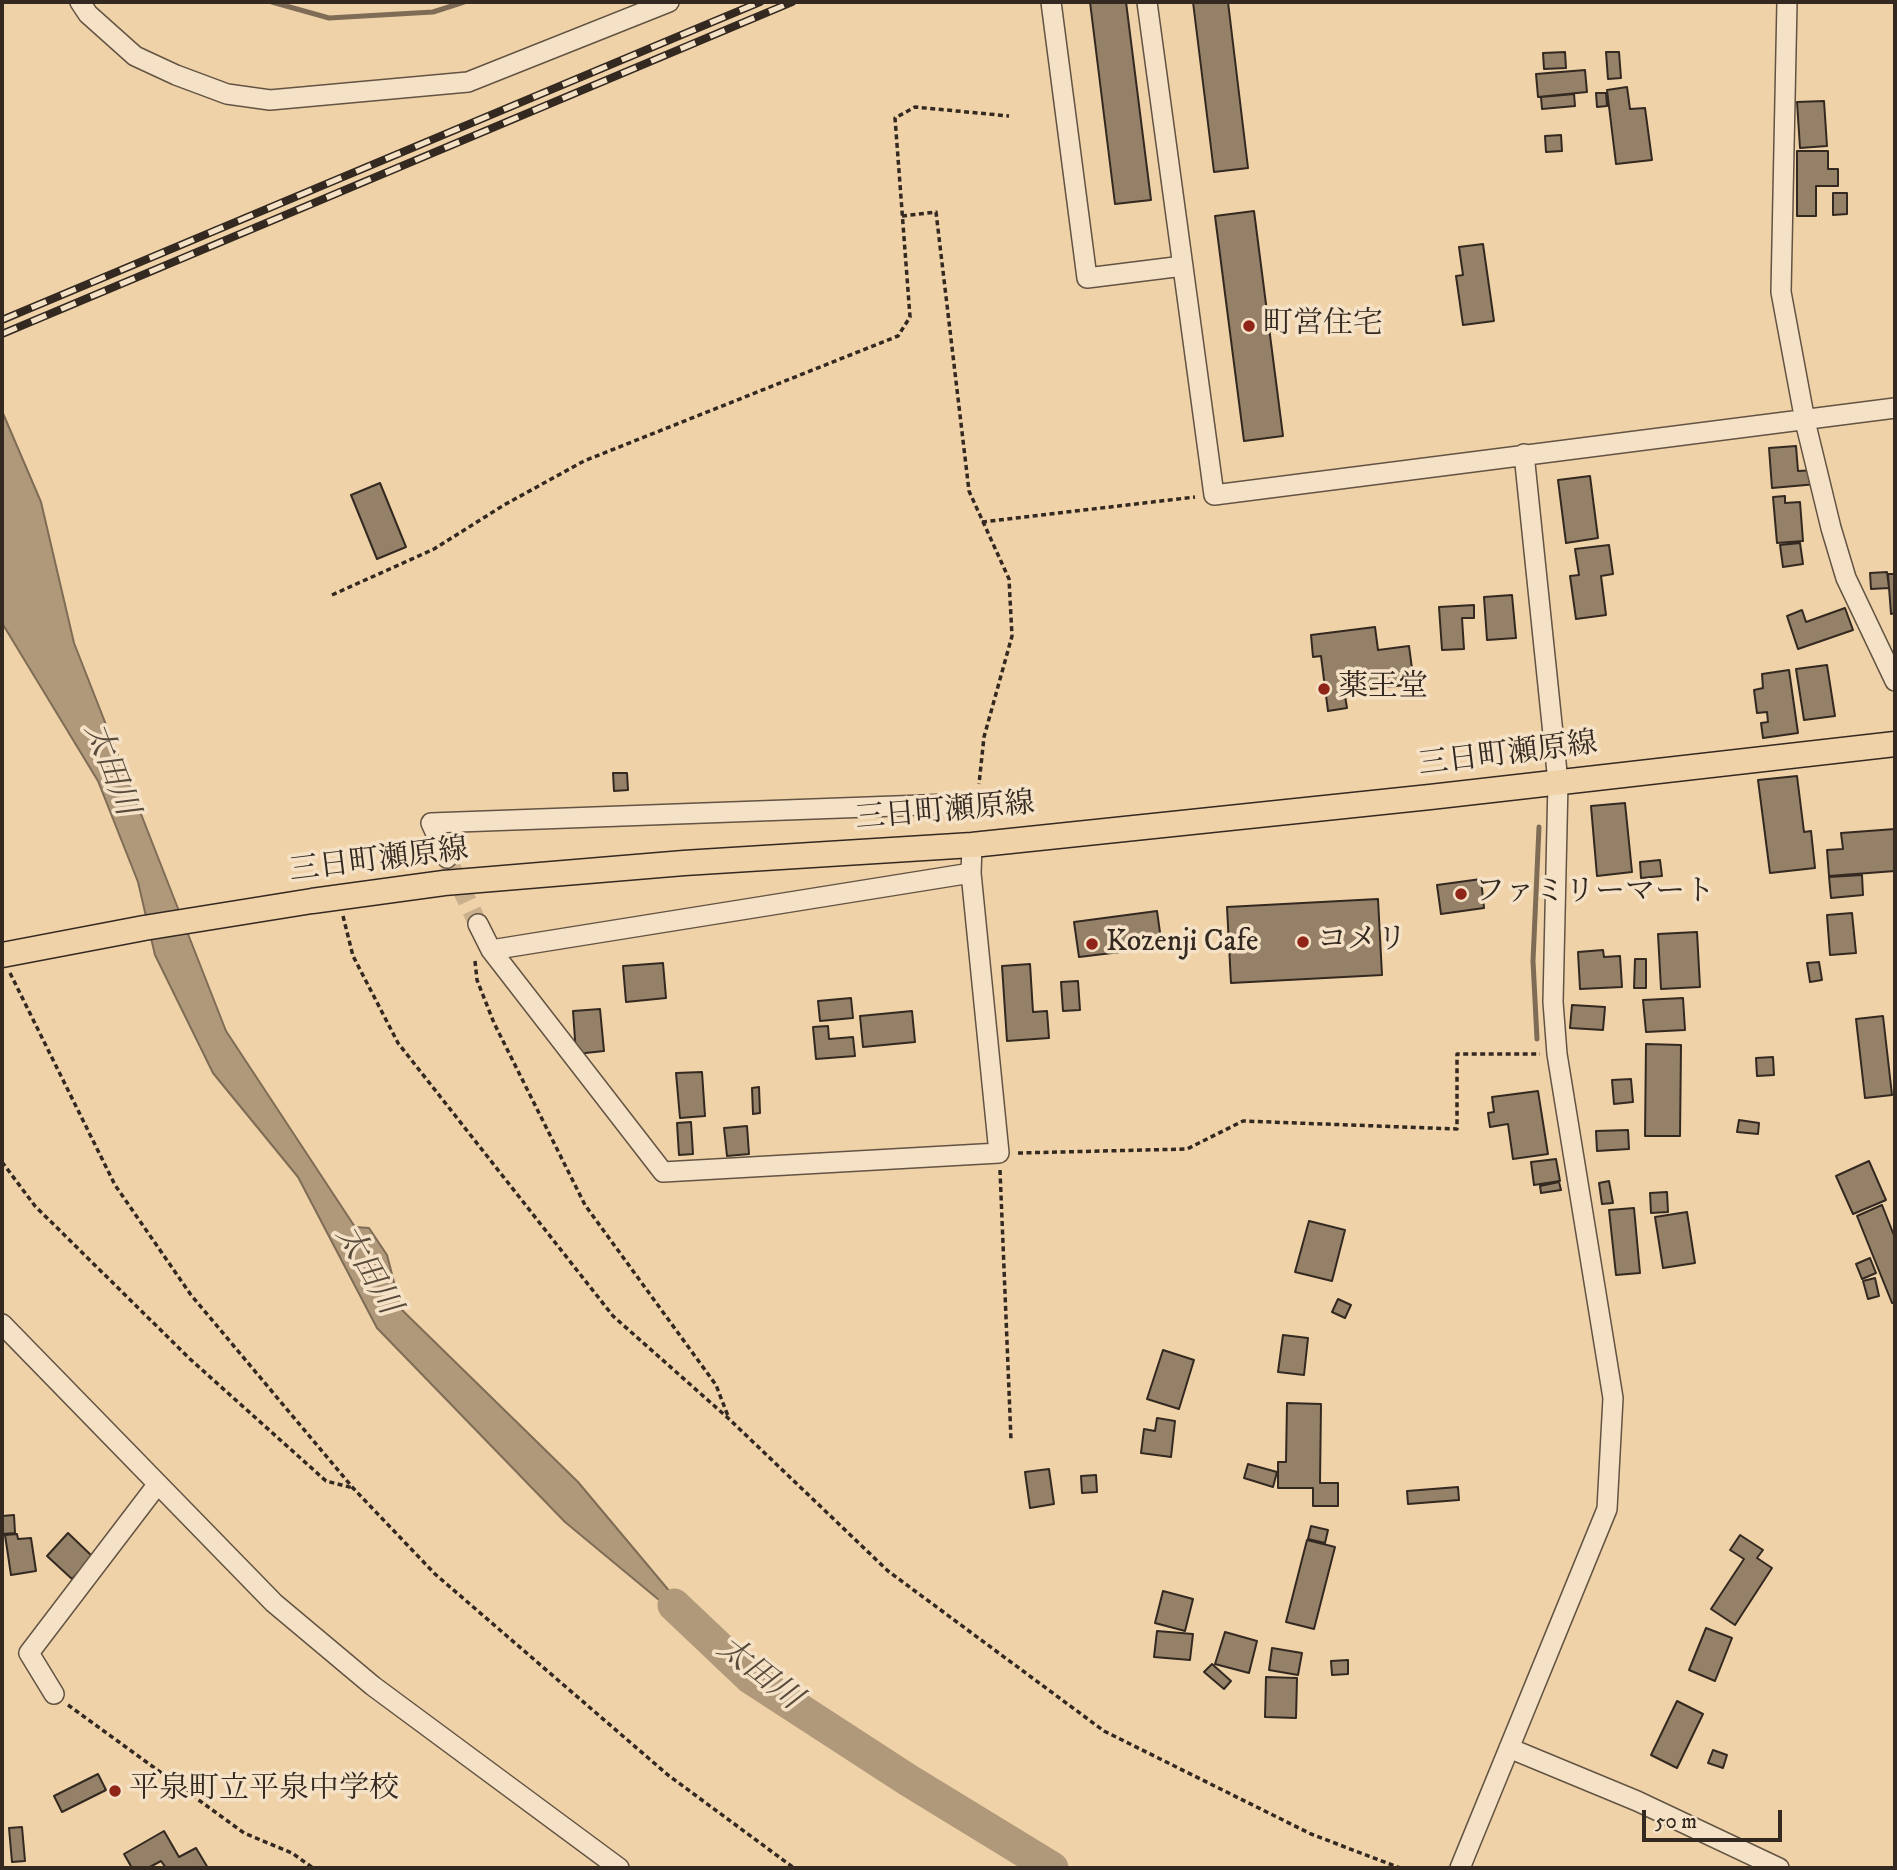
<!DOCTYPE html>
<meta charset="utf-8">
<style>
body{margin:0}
#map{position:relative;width:1897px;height:1870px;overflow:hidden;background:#f0d2a8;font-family:"IM FELL DW Pica",serif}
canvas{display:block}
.frame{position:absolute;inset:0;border:4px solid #332921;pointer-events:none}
.scale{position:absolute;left:1642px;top:1810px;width:140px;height:32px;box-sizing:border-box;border:4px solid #332921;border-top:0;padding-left:9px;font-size:21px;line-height:24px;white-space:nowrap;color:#332921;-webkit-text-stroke:5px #f5e2c6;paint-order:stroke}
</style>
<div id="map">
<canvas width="1897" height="1870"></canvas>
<div class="frame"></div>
<div class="scale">50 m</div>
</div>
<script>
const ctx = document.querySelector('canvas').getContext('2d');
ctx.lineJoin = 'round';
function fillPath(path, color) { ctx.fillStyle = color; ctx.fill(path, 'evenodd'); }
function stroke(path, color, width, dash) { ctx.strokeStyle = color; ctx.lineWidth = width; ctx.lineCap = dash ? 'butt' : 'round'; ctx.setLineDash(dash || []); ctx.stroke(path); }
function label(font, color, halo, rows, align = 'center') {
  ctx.font = font + ' "IM FELL DW Pica","Noto Serif JP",serif'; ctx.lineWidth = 7; ctx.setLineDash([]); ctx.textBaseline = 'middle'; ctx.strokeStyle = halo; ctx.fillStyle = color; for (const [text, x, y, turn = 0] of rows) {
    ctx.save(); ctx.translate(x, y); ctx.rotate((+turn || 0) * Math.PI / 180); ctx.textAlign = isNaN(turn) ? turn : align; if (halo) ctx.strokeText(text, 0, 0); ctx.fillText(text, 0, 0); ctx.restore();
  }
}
const water = new Path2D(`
 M2 411 41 502 74 643 226 1031 355 1227 369 1228 387 1255 401 1309 578 1482 717 1648 565 1522 377 1328 298 1177 213 1073 155 955 138 882 98 781 2 623Z`);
const stream = new Path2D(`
 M272 2 329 18 433 12 464 2
 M1537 1039 1533 961 1539 827`);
const river = new Path2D(`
 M674 1605 751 1678 908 1780 1052 1868`);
const building = new Path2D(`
 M1090 2H1126L1151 200 1115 204Z
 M1193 2H1228L1248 168 1214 172Z
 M1565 52 1566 68 1544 69 1543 53Z
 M1606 52H1619L1621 78 1608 79Z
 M1585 70 1587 92 1538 97 1536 74Z
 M1627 87 1630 109 1645 108 1652 160 1616 164 1607 90Z
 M1596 93H1606L1607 106 1597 107Z
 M1574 94 1575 106 1542 109 1541 97Z
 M1824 101 1827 146 1800 148 1797 102Z
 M1561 135 1562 151 1546 152 1545 136Z
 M1797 151H1828V169H1838V186H1816V216H1797Z
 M1833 193H1847V214L1833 215Z
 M1254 211 1283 436 1244 441 1215 216Z
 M1483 244 1494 321 1463 325 1456 276 1463 275 1459 247Z
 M1796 446 1798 471 1816 470 1817 484 1772 488 1769 448Z
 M1590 476 1598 538 1566 543 1558 480Z
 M380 483 406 547 377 559 351 495Z
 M1785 496V503L1800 502 1803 541 1777 543 1773 497Z
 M1800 543 1803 564 1783 567 1780 545Z
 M1609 545 1613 574 1601 576 1606 615 1576 619 1570 576 1579 575 1575 549Z
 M1887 572 1889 588 1871 589 1870 573Z
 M1888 574H1895V613L1891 614Z
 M1512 595 1516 638 1487 640 1484 597Z
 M1474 605V618H1462L1464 649 1442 650 1439 607Z
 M1845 608 1853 630 1798 649 1787 616 1802 610 1806 622Z
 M1375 627 1378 650 1409 646 1414 684 1361 690V693L1345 696 1347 708 1328 711 1321 656 1313 657 1311 635Z
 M1827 665 1835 716 1804 720 1796 669Z
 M1789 670 1798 733 1763 738 1761 723 1768 722 1767 712 1757 713 1754 690 1763 688 1762 674Z
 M613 773H627L628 790 614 791Z
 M1797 776 1804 832 1811 831 1815 868 1770 873 1758 780Z
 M1625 803 1632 872 1597 876 1591 806Z
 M1895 829V871L1829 876 1827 850 1843 849 1841 833Z
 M1660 860 1662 876 1641 878 1640 862Z
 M1862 875 1863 895 1831 898 1829 877Z
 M1481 879 1484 908 1441 914 1437 885Z
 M1378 899 1382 975 1231 983 1227 907Z
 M1157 911 1162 947 1079 957 1074 922Z
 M1852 913 1856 953 1830 955 1827 915Z
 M1697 932 1700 987 1661 989 1658 934Z
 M1603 950 1604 957 1620 956 1622 987 1580 989 1578 952Z
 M1635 959H1646V988H1634Z
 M1819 962 1822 980 1810 982 1807 963Z
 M663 963 666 998 626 1002 623 966Z
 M1030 964 1033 1012 1047 1011 1049 1038 1007 1041 1002 966Z
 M1078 981 1080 1010 1063 1011 1061 982Z
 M851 998 853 1018 820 1021 818 1001Z
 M1683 998 1685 1030 1646 1032 1643 1000Z
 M1572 1005 1605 1007 1603 1030 1570 1028Z
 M600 1009 604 1051 576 1054 573 1011Z
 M912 1011 915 1042 863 1047 860 1016Z
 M1883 1016 1892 1095 1865 1098 1856 1019Z
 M828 1026 829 1039 853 1037 855 1056 816 1059 813 1027Z
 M1646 1044 1681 1045 1680 1136H1645Z
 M1773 1057 1774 1075 1757 1076 1756 1058Z
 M702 1072 705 1116 680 1118 676 1073Z
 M1631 1079 1633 1102 1614 1104 1612 1080Z
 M759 1087 760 1113 753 1114 752 1088Z
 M1538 1091 1548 1154 1513 1159 1508 1124 1490 1127 1488 1113 1494 1112 1492 1097Z
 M1739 1120 1759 1123 1758 1134 1737 1132Z
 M691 1122 693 1154 679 1155 677 1123Z
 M747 1126 749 1154 727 1156 724 1128Z
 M1628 1130 1629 1149 1597 1151 1596 1131Z
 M1556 1159 1560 1181 1534 1185 1531 1162Z
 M1869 1161 1886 1200 1853 1214 1836 1176Z
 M1609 1181 1613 1203 1602 1204 1599 1183Z
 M1559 1182 1561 1190 1541 1193 1540 1186Z
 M1667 1192 1668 1212 1651 1213 1650 1193Z
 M1882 1205 1895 1238V1302L1892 1303 1857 1216Z
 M1634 1208 1640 1273 1616 1275 1609 1210Z
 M1687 1212 1695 1263 1663 1268 1655 1217Z
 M1309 1221 1345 1230 1332 1281 1295 1272Z
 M1870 1258 1876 1273 1862 1279 1856 1264Z
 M1875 1278 1879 1296 1868 1299 1863 1281Z
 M1338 1299 1351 1305 1345 1318 1332 1312Z
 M1283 1335 1308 1338 1304 1375 1278 1372Z
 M1163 1350 1194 1360 1179 1409 1147 1399Z
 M1287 1403 1321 1404 1320 1483H1338V1506H1313V1488H1278V1462H1286Z
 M1157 1418 1175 1421 1171 1457 1141 1453 1144 1429 1155 1431Z
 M1248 1464 1277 1472 1273 1487 1244 1478Z
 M1049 1469 1054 1504 1030 1508 1025 1472Z
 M1096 1475 1097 1492 1082 1493 1081 1476Z
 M1458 1487 1459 1500 1408 1504 1407 1491Z
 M14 1515 15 1533 3 1534 2 1516Z
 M1311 1526 1328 1530 1325 1543 1308 1539Z
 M68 1533 93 1557 72 1579 47 1556Z
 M17 1534 18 1539 31 1538 36 1571 11 1575 5 1535Z
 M1740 1535 1763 1550 1757 1558 1772 1568 1735 1625 1711 1609 1744 1559 1730 1550Z
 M1307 1540 1335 1547 1314 1629 1286 1622Z
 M1163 1591 1193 1599 1185 1631 1155 1623Z
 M1706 1628 1732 1638 1715 1681 1689 1670Z
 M1157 1631 1193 1634 1190 1660 1154 1657Z
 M1225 1632 1257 1641 1249 1673 1215 1664Z
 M1272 1648 1302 1653 1298 1675 1269 1670Z
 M1348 1660V1674L1332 1675 1331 1661Z
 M1212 1664 1231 1681 1224 1689 1204 1672Z
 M1266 1677 1297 1678 1296 1718 1265 1717Z
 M1677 1701 1703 1714 1677 1768 1651 1755Z
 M1713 1750 1727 1755 1723 1768 1708 1763Z
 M98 1774 106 1790 62 1812 54 1796Z
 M22 1827 25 1861 12 1862 9 1828Z
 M164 1831 179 1857 196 1848 208 1868H166L161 1861 148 1868H132L124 1854Z`);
const minorTunnel = new Path2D(`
 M447 858 478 924`);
const path = new Path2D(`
 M902 216 936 212 969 491 1009 579 1012 636 984 737 979 784
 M982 522 1195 497
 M332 595 434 549 504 505 584 461 898 336 910 317 895 118 915 107 1009 116
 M343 916 353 956 398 1043 613 1316 728 1418 888 1571 1104 1731 1311 1834 1400 1868
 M475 961 477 980 494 1023 585 1205 716 1385 728 1416
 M10 973 115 1185 191 1295 353 1488 435 1574 668 1775 794 1868
 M1018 1153 1187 1149 1243 1121 1457 1129V1054H1540
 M2 1162 35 1206 190 1359 326 1481 353 1488
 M1000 1170 1011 1440
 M68 1705 244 1833 292 1853 313 1868`);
const minor = new Path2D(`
 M80 2 88 14 135 56 176 75 227 94 270 100 468 82 669 2
 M1051 2 1087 278 1183 266
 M1147 2 1214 495 1895 408
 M1787 2 1781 292 1805 421 1831 528 1846 578 1895 681
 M447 858 431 823 977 803
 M478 924 491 950 663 1172 999 1153 971 873 972 845
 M491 950 971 873
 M2 1324 274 1603 373 1686 619 1868
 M54 1694 29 1653 157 1485
 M1509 1748 1637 1801 1779 1868
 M1460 1868 1607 1509 1613 1398 1557 1054 1553 1002 1558 782 1524 454`);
const major = new Path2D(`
 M2 955 144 928 312 901 444 883 684 863 972 845 1430 797 1895 744`);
const rail = new Path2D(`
 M2 320 760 2
 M2 334 792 2`);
const markers = [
 [1249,326,7,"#8f2418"],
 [1324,689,7,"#8f2418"],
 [1461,894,7,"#8f2418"],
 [1303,942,7,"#8f2418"],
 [1092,944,7,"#8f2418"],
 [115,1791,7,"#8f2418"]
];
const poiNames = [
 ["町営住宅",1263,326],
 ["薬王堂",1338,689],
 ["ファミリーマート",1475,894],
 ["コメリ",1317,942],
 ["Kozenji Cafe",1106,944],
 ["平泉町立平泉中学校",129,1791]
];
const streetNames = [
 ["三日町瀬原線",1508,756,-7],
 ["三日町瀬原線",945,813,-5],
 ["三日町瀬原線",379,862,-7]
];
const waterNames = [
 ["太田川",109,770,69],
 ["太田川",366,1271,60],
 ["太田川",758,1675,38]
];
fillPath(water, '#b0997a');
stroke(water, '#7e6c56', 2);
stroke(stream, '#7e6c56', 5);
stroke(river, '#b0997a', 33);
fillPath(building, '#958167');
stroke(building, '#332921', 2);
stroke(minorTunnel, '#cab08d', 19, [19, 10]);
stroke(minor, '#625343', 22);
stroke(major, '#332921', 27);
stroke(path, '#332921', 3.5, [5, 3.5]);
stroke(minor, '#f5e2c6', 19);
stroke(major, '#f0d2a8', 24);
stroke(rail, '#332921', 8);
stroke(rail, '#f5e2c6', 5, [16]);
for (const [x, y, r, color] of markers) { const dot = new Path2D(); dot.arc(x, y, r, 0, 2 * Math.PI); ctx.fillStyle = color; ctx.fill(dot); stroke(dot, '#f5e2c6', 2.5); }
label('30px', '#332921', '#f5e2c6', poiNames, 'left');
label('30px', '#332921', '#f5e2c6', streetNames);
label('italic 32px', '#584b3c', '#f5e2c6', waterNames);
</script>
